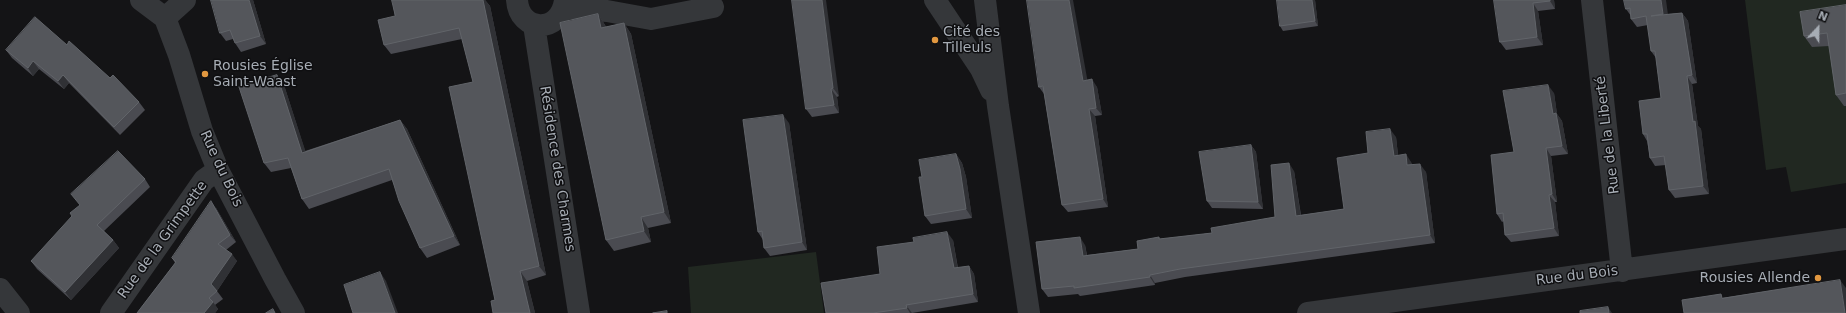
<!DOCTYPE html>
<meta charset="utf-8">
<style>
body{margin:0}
#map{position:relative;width:1846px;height:313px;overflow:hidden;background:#141416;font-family:"DejaVu Sans",sans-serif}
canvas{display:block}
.north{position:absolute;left:1798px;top:8px;width:40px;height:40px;-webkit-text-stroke:3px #0f0f11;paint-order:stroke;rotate:22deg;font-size:11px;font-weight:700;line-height:16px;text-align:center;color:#a7adb5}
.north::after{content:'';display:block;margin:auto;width:14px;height:18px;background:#a7adb5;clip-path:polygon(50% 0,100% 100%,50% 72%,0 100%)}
</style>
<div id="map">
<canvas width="1846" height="313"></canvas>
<div class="north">N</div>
</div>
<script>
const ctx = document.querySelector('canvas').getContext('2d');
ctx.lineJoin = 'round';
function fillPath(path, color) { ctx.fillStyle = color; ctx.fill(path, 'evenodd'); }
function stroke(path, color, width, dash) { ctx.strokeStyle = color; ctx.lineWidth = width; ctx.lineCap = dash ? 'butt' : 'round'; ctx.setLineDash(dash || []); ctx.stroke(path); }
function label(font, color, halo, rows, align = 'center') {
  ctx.font = font + ' "DejaVu Sans",sans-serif'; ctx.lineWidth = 3; ctx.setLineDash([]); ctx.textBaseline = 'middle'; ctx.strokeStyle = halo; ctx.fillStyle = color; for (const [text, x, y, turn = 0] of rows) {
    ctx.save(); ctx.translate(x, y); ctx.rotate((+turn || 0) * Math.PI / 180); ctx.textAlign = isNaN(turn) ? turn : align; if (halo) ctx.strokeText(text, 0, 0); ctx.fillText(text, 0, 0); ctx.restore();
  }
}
const green = new Path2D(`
 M1745 0H1846V17L1835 45 1845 106H1846V183L1791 192 1786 167 1766 170Z
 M816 252 824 313H691L688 267Z`);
const minor = new Path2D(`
 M141 0 165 18
 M517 0C519 33 561 34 565 0
 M935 0 981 69 991 90
 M985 0 998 106 1029 313
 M1592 0 1622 271
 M564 8 607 11 651 19 713 7
 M165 18 179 55 202 131 218 170 275 279 294 313
 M165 18 185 0
 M534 25 579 313
 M0 289 19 313
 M111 313 204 180 218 170
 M1308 313 1846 239`);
const wall = new Path2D(`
 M253 0 266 44 241 52 235 43 233 39 226 41 220 33Z
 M392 0H485L490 6 546 275 527 281 535 313H493L495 300 473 82 462 39 391 54 384 45 395 16Z
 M792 0 839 96 837 97 839 113 812 117 806 109Z
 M1315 0 1318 26 1283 31 1280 26Z
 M1494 0H1554L1555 9 1538 11 1543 45 1506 50 1500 42Z
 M1624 0 1668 14 1682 13 1688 21 1697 83 1692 84 1698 126 1701 129 1709 194 1675 198 1669 190 1666 165 1655 166 1650 158 1647 141 1643 134 1661 98 1656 58 1651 51 1648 25 1637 27 1631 19V16L1626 9Z
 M1846 5V106H1844L1836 95 1829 46 1812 47 1804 36Z
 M598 14 605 25 606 27 624 23 631 34 671 223 648 228 651 242 614 251 606 240Z
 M67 45 139 102 145 110 120 135 69 83 64 89 39 69 33 76 12 58 6 50Z
 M277 75 284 85 305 151 400 120 407 129 460 245 427 258 420 248 392 180 309 209 302 199 291 168 271 172 264 163Z
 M1087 80 1097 87 1102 115 1095 116 1108 207 1068 212 1062 205 1044 94 1039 87Z
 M1554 93 1557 114 1562 121 1568 154 1551 156 1557 202H1555L1559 236 1511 242 1505 235 1504 221 1502 222 1497 214 1514 152Z
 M789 123 807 250 770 256 764 248 763 240 758 232Z
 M1396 137 1398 155 1411 162 1412 165 1426 172 1435 243 1185 277 1155 283V285L1080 296 1078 294 1048 297 1042 289 1085 245 1087 255 1138 249 1159 237 1160 239 1212 233 1275 217 1294 171 1301 215 1344 209 1368 153Z
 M1251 145 1256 152 1263 209 1212 208 1207 201Z
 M956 154 962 163 966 177 972 218 931 224 925 216 922 177Z
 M145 179 150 187 104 231 113 240 119 248 71 300 37 269 31 261Z
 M216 208 236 242 226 250 237 261 217 291 223 299 215 305 218 309 215 313H137L175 263 172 258Z
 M953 240 958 268 969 266 974 274 978 302 912 313H826L880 274Z`);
const shadedWall = new Path2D(`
 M249 0H253L266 44 260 36Z
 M483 0H485L490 6 546 275 539 266Z
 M822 0H826L839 96 833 88Z
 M1069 0H1073L1089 89 1083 81Z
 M1312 0H1315L1318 26 1315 21Z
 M1550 0H1554L1555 9 1550 1Z
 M1661 0H1666L1669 22 1663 14Z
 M1533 3 1538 11 1543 45 1537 37Z
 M1682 13 1688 21 1697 83 1692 75Z
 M598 14 605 25 609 39 601 28Z
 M624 23 631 34 671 223 664 212Z
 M33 61 39 69 33 76 28 68Z
 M63 75 69 83 64 89 58 81Z
 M277 75 284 85 309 162 302 153Z
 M1687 76 1692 84 1698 126 1701 129 1709 194 1703 186Z
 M1092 79 1097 87 1102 115 1096 108Z
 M1548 85 1554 93 1557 114 1562 121 1568 154 1562 146 1553 114Z
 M831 89 837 97 839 113 834 105Z
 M1089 109 1095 116 1108 207 1103 199Z
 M783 115 789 123 807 250 802 242Z
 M400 120 407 129 460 245 454 236Z
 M1390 129 1396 137 1399 164 1394 156Z
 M1251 145 1256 152 1263 209 1258 202Z
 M1546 148 1551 156 1557 202 1552 194Z
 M956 154 962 163 966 177 972 218 966 209Z
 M1406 154 1411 162 1413 173 1407 165Z
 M1289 163 1294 171 1302 224 1296 216Z
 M1420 164 1426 172 1435 243 1430 235Z
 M1549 195 1555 202 1559 236 1554 228Z
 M211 201 216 208 236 242 230 235Z
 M641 217 648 228 651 242 644 231Z
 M947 232 953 240 959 276 954 268Z
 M1080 237 1085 245 1088 264 1083 256Z
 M113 240 119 248 71 300 65 292Z
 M232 254 237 261 217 291 211 284Z
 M969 266 974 274 978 302 973 294Z
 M520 271 527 281 535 313H530Z
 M380 272 386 281 398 313H395Z
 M1150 275 1155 283V285L1150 277Z
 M1840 280 1846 288V313H1845Z
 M213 302 218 309 215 313H204Z
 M906 305 912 313H910L907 308Z
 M1608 307 1612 313H1609Z`);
const building = new Path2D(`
 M211 0H249L260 36 235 43 230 30 220 33Z
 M392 0H483L539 266 520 271 530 313H493L491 301 495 300 449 87 473 82 459 28 384 45 378 20 395 16Z
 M792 0H822L833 88 831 89 834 105 806 109Z
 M1027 0H1069L1083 81 1092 79 1096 108 1089 109 1103 199 1062 205 1043 86 1039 87Z
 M1277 0H1312L1315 21 1280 26Z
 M1494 0H1550V1L1533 3 1537 37 1500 42Z
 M1624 0H1661L1663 14 1651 16 1682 13 1692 75 1687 76 1693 122 1695 121 1703 186 1669 190 1664 156 1650 158 1647 134H1643L1639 101 1661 98 1655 51H1651L1646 16 1631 19 1630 8 1626 9Z
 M1846 5V93L1836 95 1827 33 1804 36 1800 12Z
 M598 14 601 28 624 23 664 212 641 217 644 231 606 240 560 23Z
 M35 17 67 45 69 41 110 78 113 75 139 102 114 127 63 75 58 81 33 61 28 68 6 50Z
 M277 75 302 153 400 120 454 236 420 248 399 201 389 169 302 199 288 158 264 163 239 87Z
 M1548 85 1553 114 1556 113 1562 146 1546 148 1552 194 1549 195 1554 228 1505 235 1503 213 1497 214 1491 155 1514 152 1503 91Z
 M783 115 802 242 764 248 762 231 758 232 743 120Z
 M1390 129 1394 156 1406 154 1407 165 1420 164 1430 235 1180 269 1150 275V277L1074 288V286L1042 289 1036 242 1080 237 1083 256 1138 249 1137 241 1159 237V239L1212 233 1211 228 1275 217 1271 165 1289 163 1296 216 1344 209 1337 158 1368 153 1366 132Z
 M1251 145 1258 202 1207 201 1199 152Z
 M118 151 145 179 97 225 113 240 65 292 31 261 72 216 70 213 80 205 71 194Z
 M956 154 960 169 966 209 925 216 919 177H922L919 160Z
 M211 201 230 235 218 244 232 254 211 284 217 291 209 298 213 302 204 313H137L176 262 172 258Z
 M947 232 954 268 969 266 973 294 906 305 907 308 873 313H826L821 283 880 274 877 247 914 242 913 238Z
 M380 272 395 313H353L344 285Z
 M1840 280 1845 313H1684L1682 300 1721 294 1722 298Z
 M1608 307 1609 313H1580V311Z
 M273 309 275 313H266Z
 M667 311V313H653Z`);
const markers = [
 [935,40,4,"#e29840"],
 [205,74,4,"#e29840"],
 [1818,278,4,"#e29840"]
];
const poiNames = [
 ["Cité des",943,32],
 ["Tilleuls",943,48],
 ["Rousies Église",213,66],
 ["Saint-Waast",213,82],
 ["Rousies Allende",1810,278,"right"]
];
const streetNames = [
 ["Rue de la Liberté",1608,135,-97],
 ["Rue du Bois",221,169,65],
 ["Résidence des Charmes",557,169,81],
 ["Rue de la Grimpette",163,240,-54],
 ["Rue du Bois",1577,276,-7]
];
fillPath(green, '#212821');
stroke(minor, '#35373a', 22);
fillPath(wall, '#4a4b51');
fillPath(shadedWall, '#303135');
fillPath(building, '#54565b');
stroke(building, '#616469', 1);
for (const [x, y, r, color] of markers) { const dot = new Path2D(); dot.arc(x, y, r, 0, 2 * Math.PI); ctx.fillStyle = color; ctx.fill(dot); stroke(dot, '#0f0f11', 1.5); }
label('14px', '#a7adb5', '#0f0f11', poiNames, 'left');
label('14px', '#a7adb5', '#0f0f11', streetNames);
</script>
